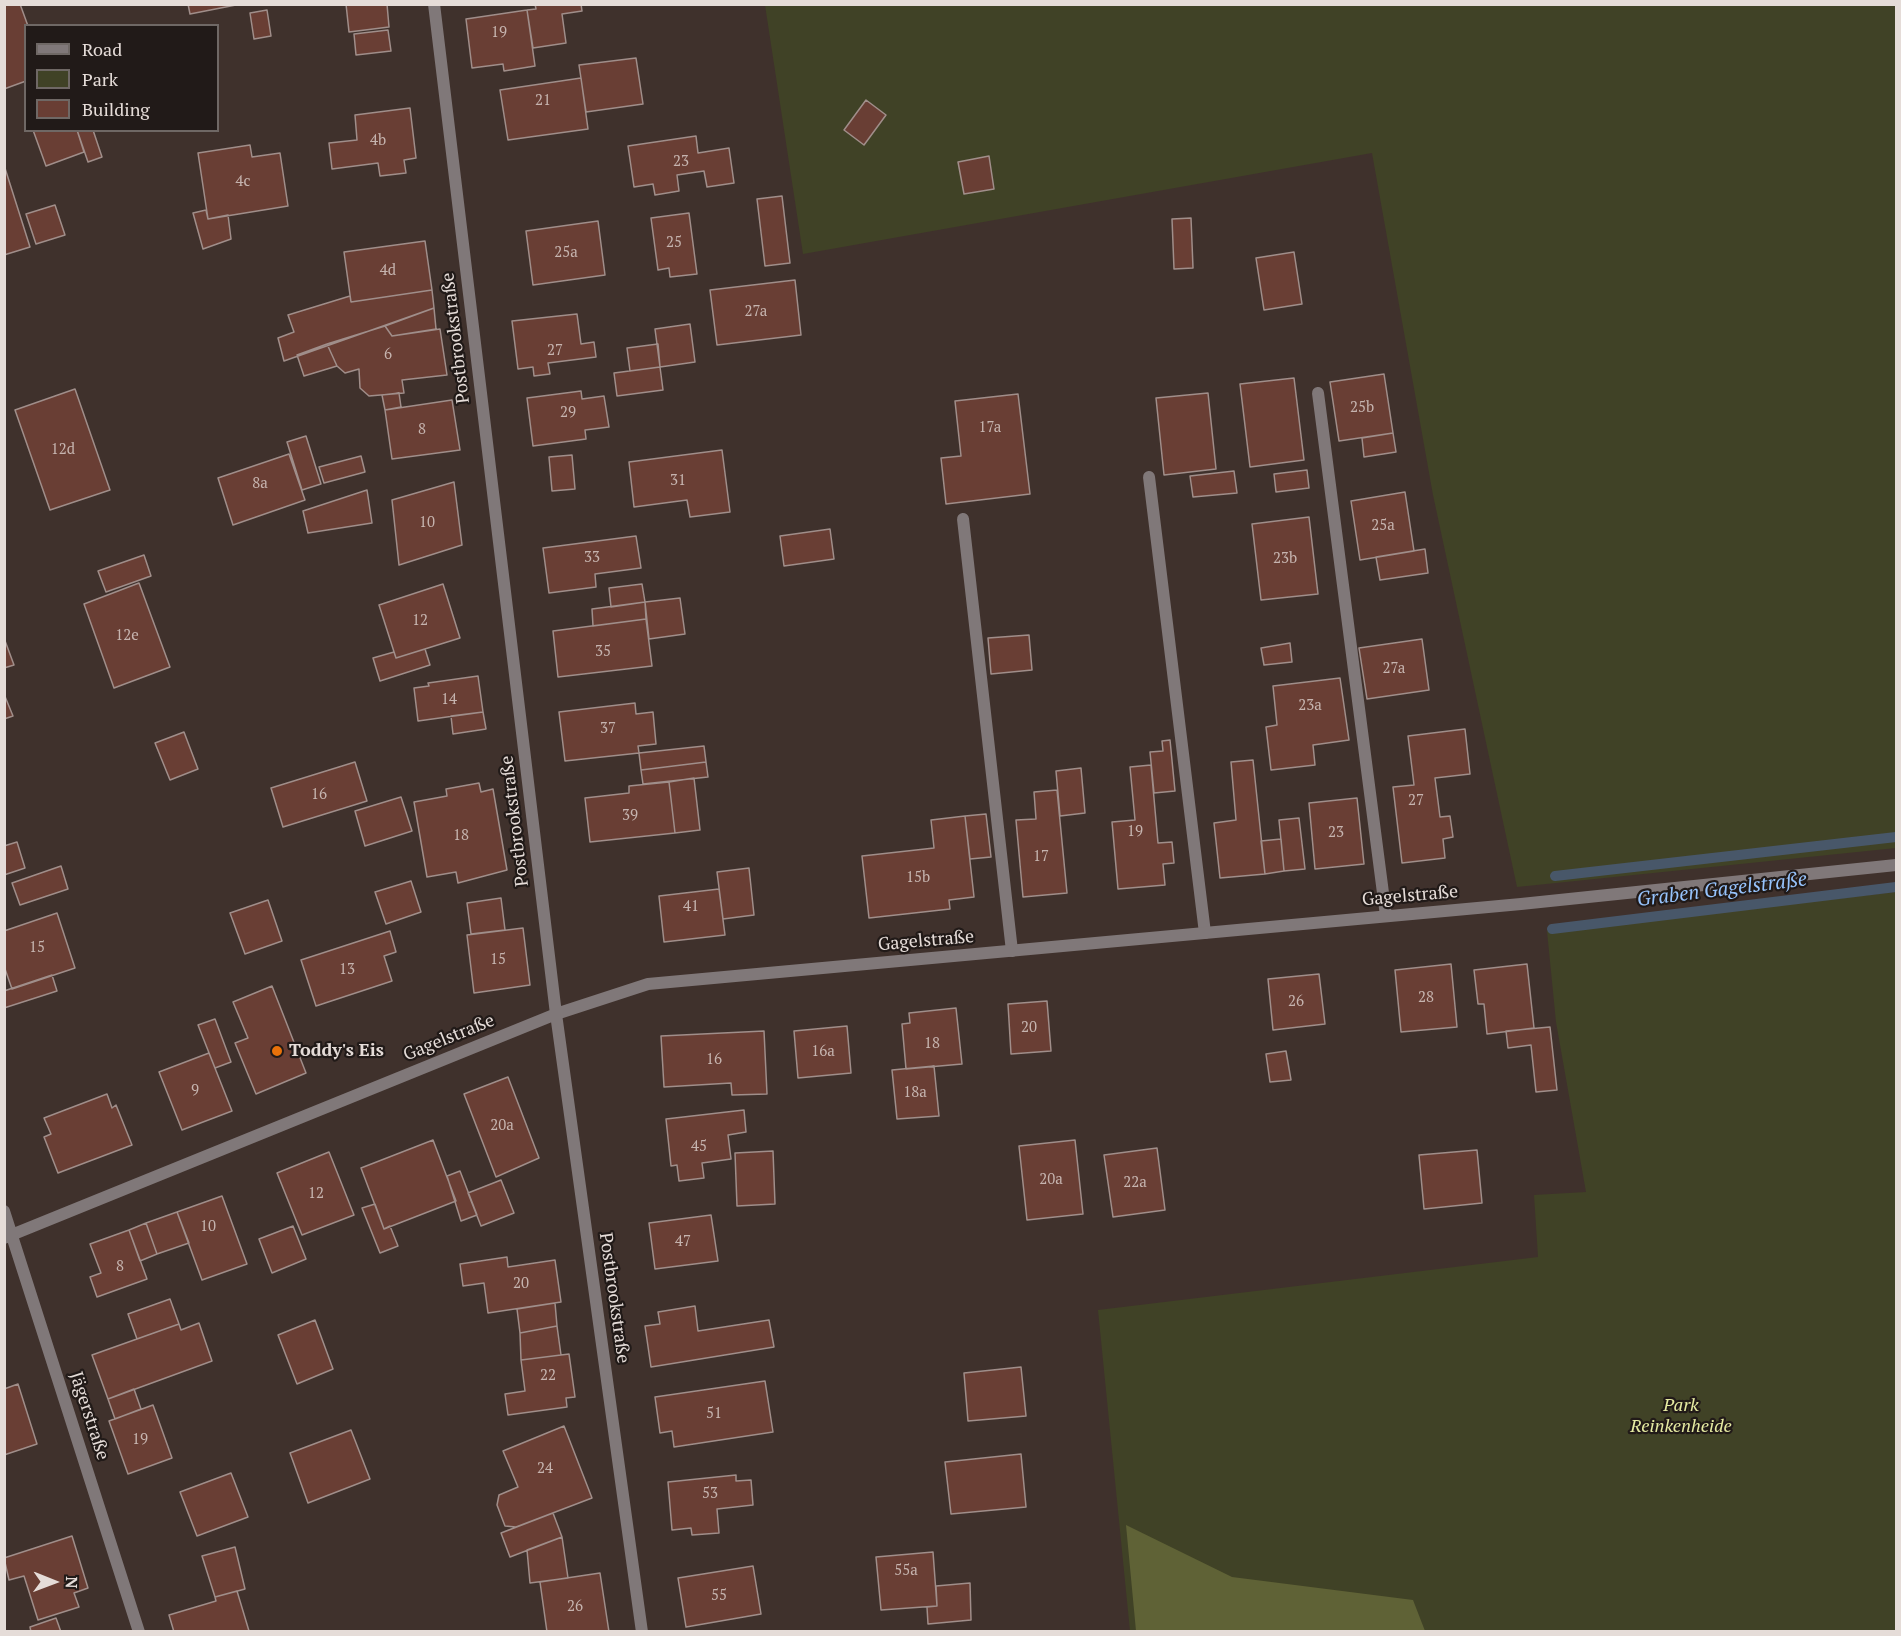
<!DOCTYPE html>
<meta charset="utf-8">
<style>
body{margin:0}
#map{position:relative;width:1901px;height:1636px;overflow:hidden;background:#3f312c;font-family:"PT Serif",serif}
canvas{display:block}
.frame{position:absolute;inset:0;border:6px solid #e5dcd8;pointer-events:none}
.legend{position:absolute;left:24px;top:24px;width:195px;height:108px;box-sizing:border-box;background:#211a18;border:2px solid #6f6865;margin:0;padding:8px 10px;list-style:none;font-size:18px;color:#e5dcd8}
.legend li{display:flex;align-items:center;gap:12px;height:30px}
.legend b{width:30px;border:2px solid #6f6865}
.north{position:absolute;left:24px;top:1552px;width:60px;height:60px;-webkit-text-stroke:4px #211a18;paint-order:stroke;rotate:91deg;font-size:16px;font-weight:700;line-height:24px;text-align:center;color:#e5dcd8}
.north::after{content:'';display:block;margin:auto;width:21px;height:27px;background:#e5dcd8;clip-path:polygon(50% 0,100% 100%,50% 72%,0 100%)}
</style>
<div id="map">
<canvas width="1901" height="1636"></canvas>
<div class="frame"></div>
<ul class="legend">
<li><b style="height:8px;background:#807879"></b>Road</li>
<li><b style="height:16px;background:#404226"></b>Park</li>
<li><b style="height:16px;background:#693e34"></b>Building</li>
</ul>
<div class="north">N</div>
</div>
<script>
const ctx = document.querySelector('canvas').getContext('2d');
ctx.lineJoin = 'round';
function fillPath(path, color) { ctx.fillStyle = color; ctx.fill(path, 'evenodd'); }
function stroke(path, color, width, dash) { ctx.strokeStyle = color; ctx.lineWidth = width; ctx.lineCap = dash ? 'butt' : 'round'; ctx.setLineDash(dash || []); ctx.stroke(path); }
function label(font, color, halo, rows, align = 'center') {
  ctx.font = font + ' "PT Serif",serif'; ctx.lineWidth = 4.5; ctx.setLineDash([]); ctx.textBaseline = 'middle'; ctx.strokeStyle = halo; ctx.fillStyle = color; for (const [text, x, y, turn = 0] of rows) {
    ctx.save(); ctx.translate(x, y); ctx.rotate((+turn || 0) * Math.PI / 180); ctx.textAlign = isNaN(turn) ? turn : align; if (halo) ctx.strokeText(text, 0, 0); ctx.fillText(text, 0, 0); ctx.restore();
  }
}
const green = new Path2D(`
 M765 5H1896V848L1517 887 1433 495 1372 153 803 254Z
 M1896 892V1631H1130L1098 1310 1538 1257 1534 1195 1586 1192 1556 1022 1547 931Z`);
const forest = new Path2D(`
 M1126 1525 1232 1577 1413 1600 1425 1631H1136Z`);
const stream = new Path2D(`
 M1555 876 1896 837
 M1552 929 1896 887`);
const building = new Path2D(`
 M20 4 28 26H26V81L4 89V5Z
 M188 4H241L190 14Z
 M346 4H387L389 27 349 32Z
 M535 4H581L582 11 562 14 566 43 533 48 527 10 536 9Z
 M267 10 271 36 254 39 250 13Z
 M527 10 535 66 504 71 503 64 472 68 466 19Z
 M388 30 391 51 356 55 354 34Z
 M636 58 643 104 586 112 579 65Z
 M581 78 588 129 508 140 500 90Z
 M866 100 886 115 864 145 844 130Z
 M410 108 416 158 404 160 406 173 380 176 378 163 332 169 329 143 357 140 355 115Z
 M33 130H77L84 152 46 166Z
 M77 130H93L102 157 88 162Z
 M696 136 698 153 729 148 734 183 707 187 704 171 677 175 679 191 655 195 653 184 634 187 628 146Z
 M250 145 252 157 280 153 288 206 208 219 198 153Z
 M989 156 994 189 964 194 958 162Z
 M4 165 30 247 4 255Z
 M782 196 790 263 765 266 757 199Z
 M55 205 65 235 36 244 26 214Z
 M206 210 208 219 228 215 231 239 203 249 193 213Z
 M689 213 697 274 670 277 669 268 658 270 651 218Z
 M1191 218 1193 268 1174 269 1172 219Z
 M598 221 605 275 533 285 526 231Z
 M425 241 432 290 351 302 344 252Z
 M1294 252 1302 304 1264 310 1256 258Z
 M795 280 801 335 717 345 710 290Z
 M432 290 434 308 284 361 278 338 294 332 288 315 350 296 351 302Z
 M434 308 436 329 392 336 385 326Z
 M577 314 581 344 594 342 596 357 548 363 550 374 534 376 533 367 518 369 512 321Z
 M690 324 695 362 660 367 655 329Z
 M385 326 392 336 440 329 447 375 402 380 404 393 369 396 360 388 359 369 345 373 337 366 327 344Z
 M327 344 337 366 304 376 297 355Z
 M658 344 660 367 630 371 627 348Z
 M660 367 663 390 617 396 614 373Z
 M1384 374 1393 433 1339 441 1330 382Z
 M1294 378 1304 460 1250 467 1240 384Z
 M75 389 110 490 50 510 15 410Z
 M581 391 582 399 604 396 609 427 585 430 586 439 533 446 527 398Z
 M399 393 401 407 385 410 382 395Z
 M1208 393 1216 469 1164 475 1156 398Z
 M1018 394 1030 494 946 504 941 458 961 456 955 401Z
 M452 400 460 450 392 459 385 410Z
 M1393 433 1396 452 1364 457 1362 438Z
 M306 436 321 484 302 490 287 442Z
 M722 450 730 512 690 517 687 500 634 507 629 462Z
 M289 454 305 500 233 525 218 478Z
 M572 455 575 489 552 491 549 457Z
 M361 456 365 472 324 483 319 467Z
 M1307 470 1309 488 1276 492 1274 474Z
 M1234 471 1237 493 1193 497 1190 476Z
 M454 482 462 545 399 565 392 500Z
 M367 490 372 523 308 533 303 511Z
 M1405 492 1414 551 1360 560 1351 501Z
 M1309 517 1318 594 1261 600 1252 524Z
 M830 529 834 559 784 566 780 536Z
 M636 536 641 568 595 574 596 587 549 593 543 548Z
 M1425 549 1428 573 1380 580 1376 557Z
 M144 555 151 576 106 592 98 571Z
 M139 583 170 667 114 688 84 604Z
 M443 584 460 638 396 658 379 605Z
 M642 584 645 602 611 607 609 588Z
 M680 598 685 634 649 639 645 602Z
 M645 602 646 619 593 626 592 609Z
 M646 619 652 666 558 677 553 631Z
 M1029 635 1032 670 991 674 988 638Z
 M4 638 14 665 4 668Z
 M1422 639 1429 690 1367 699 1359 648Z
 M1290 643 1292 662 1264 665 1261 648Z
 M425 649 430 665 380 681 373 658 394 652 396 658Z
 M478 676 483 712 418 721 414 688 429 686 428 683Z
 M1340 678 1349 740 1313 745 1315 765 1271 770 1266 727 1277 725 1273 686Z
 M4 694 13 716 4 719Z
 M635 703 636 714 653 712 656 744 638 746 639 753 565 761 559 712Z
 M483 712 486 729 453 734 451 716Z
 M1465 729 1470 774 1435 778 1440 817 1450 816 1453 837 1443 839 1445 858 1402 863 1393 787 1414 785 1408 736Z
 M184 732 198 769 170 780 155 743Z
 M1170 740 1175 791 1154 793 1150 752 1163 751 1162 741Z
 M704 746 706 762 641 770 639 753Z
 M1253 760 1265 874 1220 878 1214 823 1236 820 1231 762Z
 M355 762 367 801 283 827 271 788Z
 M706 762 708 777 643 784 641 770Z
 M1151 765 1158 843 1172 842 1174 863 1163 864 1165 885 1118 889 1112 822 1135 820 1130 767Z
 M1081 768 1085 813 1060 816 1056 771Z
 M694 778 700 830 675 833 669 782Z
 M669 782 675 833 590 842 585 798 629 793V786Z
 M479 783 481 792 493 789 507 870 458 883 456 872 427 877 414 802 447 796 446 789Z
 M1057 790 1067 893 1023 897 1016 820 1036 819 1034 792Z
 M401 797 412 831 365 846 355 811Z
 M1357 798 1364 864 1315 869 1309 803Z
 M986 814 991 857 970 859 965 816Z
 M965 816 974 897 949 900 950 909 869 918 862 856 934 848 931 820Z
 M1299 818 1305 869 1284 871 1279 820Z
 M1281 839 1284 871 1265 874 1261 841Z
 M17 842 25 868 4 875V846Z
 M61 866 68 889 20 905 12 883Z
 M749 868 754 915 723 919 717 872Z
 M411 881 421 912 386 924 375 892Z
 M719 889 725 935 664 942 659 896Z
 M501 898 505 930 471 934 467 903Z
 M268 900 282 941 245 954 230 913Z
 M57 913 75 968 12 989 4 966V931Z
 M523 928 530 985 474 993 467 935Z
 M390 931 396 952 384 956 392 981 316 1006 301 960Z
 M1451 964 1457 1027 1401 1032 1395 970Z
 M1527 964 1534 1028 1487 1034 1484 1004H1478L1474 970Z
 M1319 974 1325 1024 1273 1030 1268 979Z
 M52 975 57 991 4 1008V991Z
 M272 986 306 1073 256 1094 235 1043 248 1038 233 1002Z
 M1047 1001 1051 1051 1011 1054 1008 1004Z
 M956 1008 962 1064 906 1069 902 1024 910 1023 909 1013Z
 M215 1019 231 1062 215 1068 198 1025Z
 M847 1026 851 1073 798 1078 794 1031Z
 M1550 1027 1557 1090 1536 1092 1531 1045 1508 1048 1506 1031Z
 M764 1031 767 1094 732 1095 731 1083 664 1087 661 1036Z
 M1286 1051 1291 1080 1270 1082 1266 1054Z
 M209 1053 232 1111 182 1130 159 1072Z
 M934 1066 939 1116 897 1119 892 1070Z
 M508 1077 539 1158 496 1177 464 1094Z
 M107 1094 112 1108 116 1105 132 1145 58 1173 44 1137 51 1134 44 1118Z
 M744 1110 746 1132 728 1135 731 1159 702 1163 704 1178 679 1181 677 1165 671 1166 666 1119Z
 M433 1140 456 1201 384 1229 361 1168Z
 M1075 1140 1083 1214 1027 1220 1019 1146Z
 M1157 1148 1165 1210 1113 1217 1104 1155Z
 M1477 1150 1482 1203 1424 1209 1419 1155Z
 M773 1151 775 1204 737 1206 735 1153Z
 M329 1152 354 1215 302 1235 277 1173Z
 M460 1171 477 1215 461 1221 447 1176Z
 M501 1180 514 1213 481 1226 468 1193Z
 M222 1196 247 1264 202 1280 177 1212Z
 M375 1204 384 1229 390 1226 398 1246 380 1253 362 1208Z
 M177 1212 189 1243 157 1254 146 1223Z
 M711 1215 718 1261 655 1269 649 1223Z
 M146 1223 157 1254 140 1261 129 1230Z
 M293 1226 306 1259 272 1273 259 1239Z
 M129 1230 147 1279 97 1297 90 1277 101 1273 90 1244Z
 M507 1257 508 1267 555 1260 561 1302 488 1313 484 1283 463 1286 460 1264Z
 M170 1299 179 1324 137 1339 128 1314Z
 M555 1303 557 1326 520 1333 517 1309Z
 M695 1306 698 1331 769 1320 774 1347 651 1367 645 1326 660 1324 658 1312Z
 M315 1320 333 1369 297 1384 278 1335Z
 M199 1323 212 1361 108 1399 92 1355 179 1324 181 1330Z
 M557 1326 561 1355 521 1360 520 1333Z
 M569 1354 575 1397 566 1398 567 1407 508 1415 505 1394 525 1391 521 1360Z
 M1021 1367 1026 1416 968 1421 964 1373Z
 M765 1381 773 1432 674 1447 672 1431 660 1433 655 1397Z
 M18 1384 37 1444 4 1455V1389Z
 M134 1389 141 1409 115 1419 108 1399Z
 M153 1405 172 1458 128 1474 109 1421Z
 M564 1426 592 1498 516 1527 505 1526 497 1505 499 1495 518 1487 503 1451Z
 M351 1430 370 1479 308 1503 290 1453Z
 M1021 1454 1026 1507 951 1514 945 1462Z
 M231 1473 248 1517 197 1536 180 1492Z
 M736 1475V1481L751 1480 753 1505 717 1509 719 1533 692 1535 691 1528 672 1530 668 1482Z
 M553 1513 562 1537 510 1557 501 1533Z
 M72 1536 88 1588 74 1593 79 1607 38 1620 24 1576 9 1580 4 1558Z
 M562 1537 568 1578 530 1583 527 1550Z
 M235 1547 245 1589 215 1597 202 1556Z
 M933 1552 937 1606 881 1610 876 1557Z
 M753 1566 761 1614 686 1627 678 1578Z
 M600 1573 609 1632H547L540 1582Z
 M970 1583 971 1620 928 1624 927 1607 937 1606 936 1586Z
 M237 1591 249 1631 174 1632 169 1615 216 1601 215 1597Z
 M56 1618 61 1632H31L30 1627Z`);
const service = new Path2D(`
 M1318 393 1386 916
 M1149 477 1205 933
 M963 519 1012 951`);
const minor = new Path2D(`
 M434 4 556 1014 642 1632
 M4 1211 139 1632
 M4 1238 556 1014 648 984 1521 904 1896 865`);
const markers = [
 [277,1051,6,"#e8710a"]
];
const numberNames = [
 ["19",499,33],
 ["21",543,101],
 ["4b",378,141],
 ["23",681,162],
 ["4c",243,182],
 ["25",674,243],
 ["25a",566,253],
 ["4d",388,271],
 ["27a",756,312],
 ["27",555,351],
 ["6",388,355],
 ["25b",1362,408],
 ["29",568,413],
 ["17a",990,428],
 ["8",422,430],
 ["12d",63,450],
 ["31",678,481],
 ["8a",260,484],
 ["10",427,523],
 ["25a",1383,526],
 ["33",592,558],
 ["23b",1285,559],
 ["12",420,621],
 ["12e",127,636],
 ["35",603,652],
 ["27a",1394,669],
 ["14",449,700],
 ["23a",1310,706],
 ["37",608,729],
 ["16",319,795],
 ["27",1416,801],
 ["39",630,816],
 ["19",1135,832],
 ["23",1336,833],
 ["18",461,836],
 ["17",1041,857],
 ["15b",918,878],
 ["41",691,907],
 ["15",37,948],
 ["15",498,960],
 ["13",347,970],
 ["28",1426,998],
 ["26",1296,1002],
 ["20",1029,1028],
 ["18",932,1044],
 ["16a",823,1052],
 ["16",714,1060],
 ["9",195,1091],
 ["18a",915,1093],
 ["20a",502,1126],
 ["45",699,1147],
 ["20a",1051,1180],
 ["22a",1135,1183],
 ["12",316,1194],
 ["10",208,1227],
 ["47",683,1242],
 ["8",120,1267],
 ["20",521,1284],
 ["22",548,1376],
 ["51",714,1414],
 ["19",140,1440],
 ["24",545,1469],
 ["53",710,1494],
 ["55a",906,1571],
 ["55",719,1596],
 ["26",575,1607]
];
const streetNames = [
 ["Postbrookstraße",456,338,-97],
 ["Postbrookstraße",515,821,-97],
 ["Gagelstraße",1410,896,-5],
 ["Gagelstraße",926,941,-5],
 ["Gagelstraße",449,1038,-22],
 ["Postbrookstraße",614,1298,82],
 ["Jägerstraße",89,1416,72]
];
const poiNames = [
 ["Toddy's Eis",289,1051]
];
const parkNames = [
 ["Park",1681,1406],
 ["Reinkenheide",1681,1427]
];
const waterNames = [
 ["Graben Gagelstraße",1722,890,-7]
];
fillPath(green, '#404226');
fillPath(forest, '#5f6236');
stroke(stream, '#485769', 10);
fillPath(building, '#693e34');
stroke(building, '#a08e8a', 1.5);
stroke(service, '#807879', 12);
stroke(minor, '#807879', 12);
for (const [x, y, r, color] of markers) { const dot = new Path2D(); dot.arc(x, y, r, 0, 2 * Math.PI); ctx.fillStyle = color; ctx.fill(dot); stroke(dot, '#211a18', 2); }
label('15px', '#c6b4af', null, numberNames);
label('18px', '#e5dcd8', '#211a18', streetNames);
label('bold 18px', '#e5dcd8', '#211a18', poiNames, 'left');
label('italic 18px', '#e6eba2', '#211a18', parkNames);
label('italic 20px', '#96c3fc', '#211a18', waterNames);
</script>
